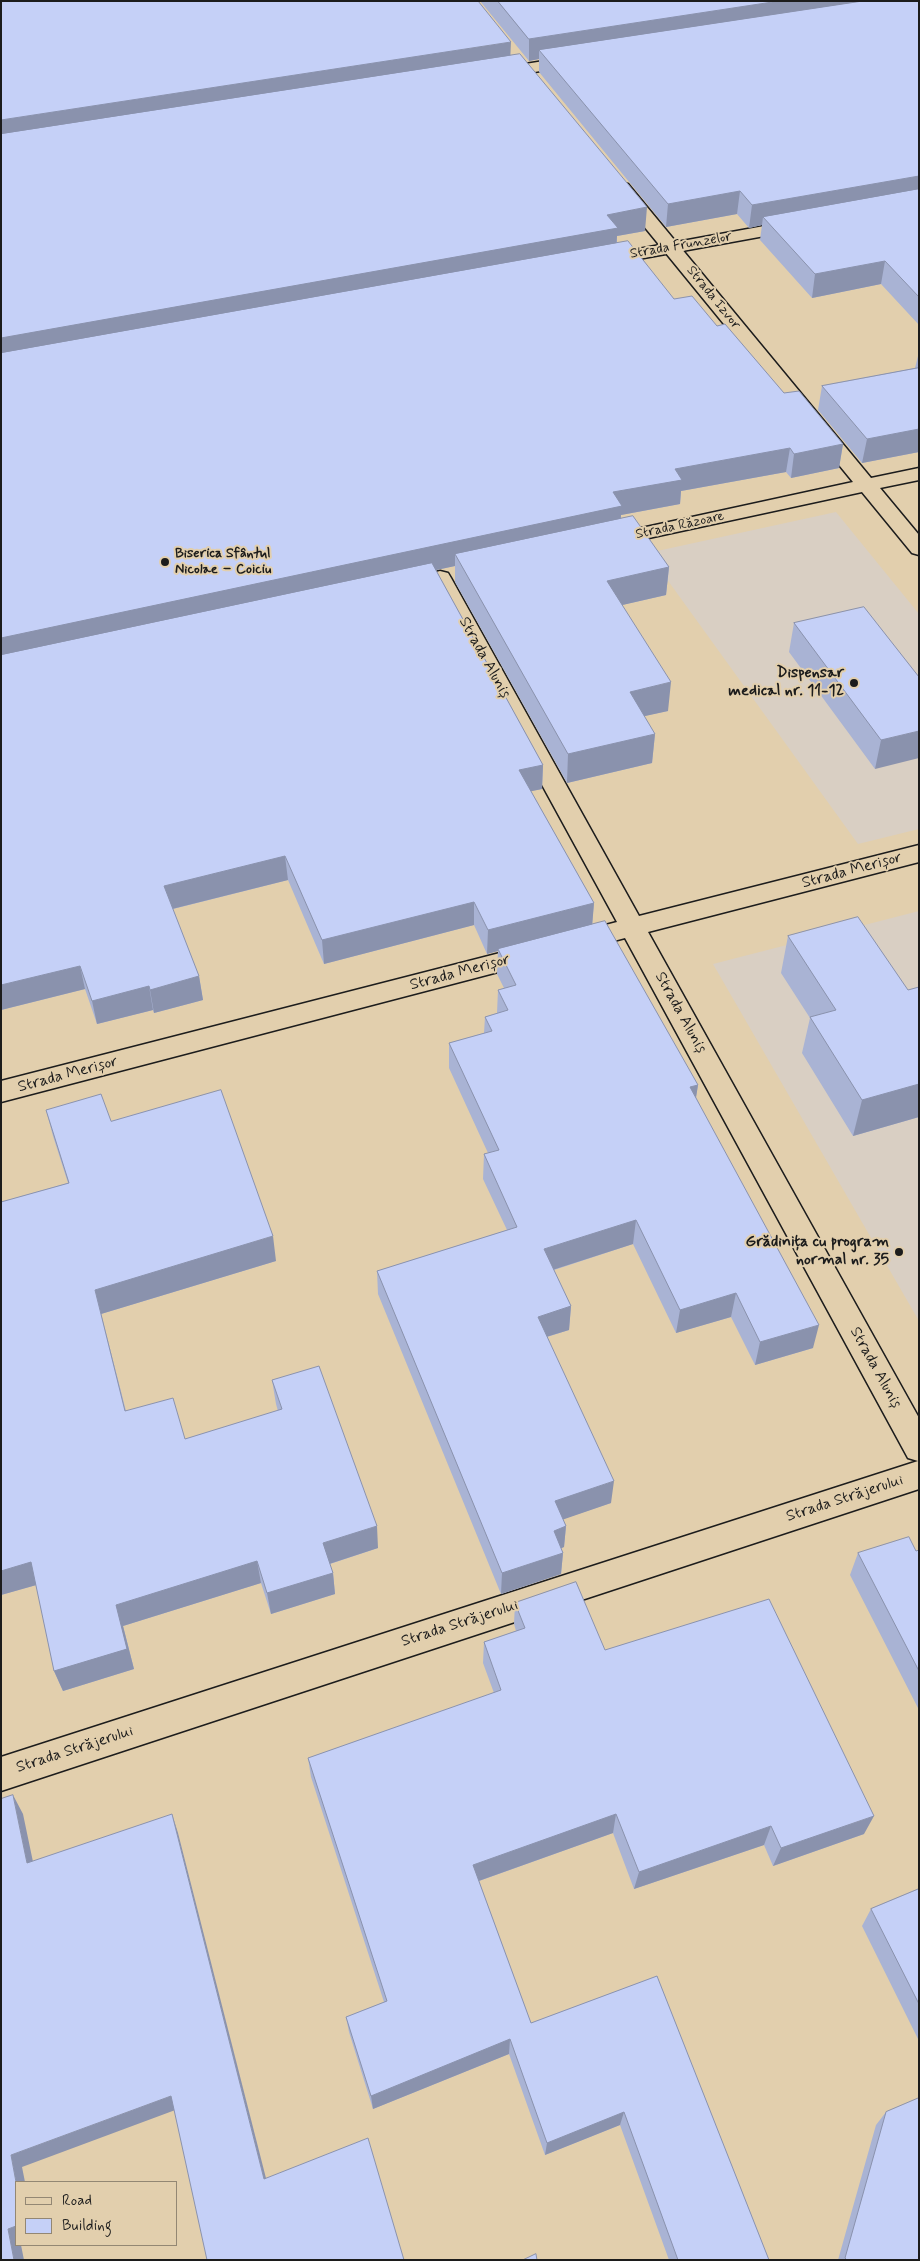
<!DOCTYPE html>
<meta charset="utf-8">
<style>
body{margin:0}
#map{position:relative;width:920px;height:2261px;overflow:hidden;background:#e2cfad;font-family:Mynerve,sans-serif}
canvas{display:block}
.frame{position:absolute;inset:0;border:2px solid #1c1c1c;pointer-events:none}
.legend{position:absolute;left:15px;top:2181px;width:162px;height:65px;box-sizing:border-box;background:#e2cfad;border:1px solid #938773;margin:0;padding:6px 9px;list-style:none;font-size:15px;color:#1c1c1c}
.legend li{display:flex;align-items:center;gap:10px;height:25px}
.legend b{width:25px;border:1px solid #938773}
</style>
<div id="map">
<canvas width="920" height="2261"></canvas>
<div class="frame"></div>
<ul class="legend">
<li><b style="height:6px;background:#e2cfad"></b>Road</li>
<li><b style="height:14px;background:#c5d0f7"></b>Building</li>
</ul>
</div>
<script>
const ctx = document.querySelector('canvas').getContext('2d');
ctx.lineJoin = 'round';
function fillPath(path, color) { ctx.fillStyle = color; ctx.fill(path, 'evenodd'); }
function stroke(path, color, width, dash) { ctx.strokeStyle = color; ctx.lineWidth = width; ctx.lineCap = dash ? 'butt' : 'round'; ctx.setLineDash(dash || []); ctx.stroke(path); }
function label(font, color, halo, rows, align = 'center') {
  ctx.font = font + ' Mynerve,sans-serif'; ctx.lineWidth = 4; ctx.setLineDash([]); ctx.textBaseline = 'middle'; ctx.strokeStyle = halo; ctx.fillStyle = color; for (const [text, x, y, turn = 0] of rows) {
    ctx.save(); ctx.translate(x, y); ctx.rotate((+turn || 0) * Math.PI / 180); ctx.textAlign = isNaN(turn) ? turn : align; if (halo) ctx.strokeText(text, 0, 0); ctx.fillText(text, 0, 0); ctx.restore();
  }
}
const built = new Path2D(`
 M836 512 919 614V829L858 844 648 553Z
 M919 911V1321L713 964Z`);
const street = new Path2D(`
 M575 56 581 58 583 61 581 64 494 79 488 77 486 74 488 71 494 69Z
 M622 183 628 184 871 478 919 468V480L880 488 919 535V555L912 553 862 492 607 547 600 545 597 541 600 537 853 482 616 192 613 188 616 184Z
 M440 571 448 573 451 578 639 916 919 845V862L648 932 919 1418V1489L1 1791V1757L918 1461 908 1458 625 938 576 951 567 949 563 942 567 935 617 922 429 578 432 573Z
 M535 944 544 946 548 953 544 960 1 1102V1081Z`);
const secondary = new Path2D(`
 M797 220 803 221 806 225 803 229 600 266 594 265 591 261 594 257 600 256Z`);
const wall = new Path2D(`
 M1 1 511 55 645 231 617 236V243L674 299 717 326 784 393 843 444 839 468 791 478 786 472 681 491 680 504 621 515V518L669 567 666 595 622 605 668 711 644 716 655 734 652 763 567 783 455 582V566L436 570 543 765 542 789 531 791 594 903 592 925 698 1085 696 1097 813 1348 755 1365 731 1317 676 1333 633 1244 554 1270 571 1306 569 1330 547 1337 611 1503 563 1519 566 1526 564 1547 561 1548 563 1553 561 1574 501 1594 378 1294 377 1271 507 1230 483 1179 484 1154 488 1153 449 1068V1043L484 1033 485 1017 497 1013 498 990 504 988 497 974 498 951 487 954 474 925 324 964 288 880 173 909 199 976 203 1000 154 1013 153 1010 97 1024 85 989 1 1010Z
 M480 1H919V325L881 284 812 298 760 240 762 225 749 228 737 214 666 227 539 72V59L529 61Z
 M919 352V452L862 463 818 410 822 386 915 368Z
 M794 623 919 677 875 769 789 652Z
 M788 936 908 990 919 987V1117L853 1136 802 1053 810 1018 781 973Z
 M46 1110 111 1121 276 1261 101 1314 126 1411 185 1439 278 1411 276 1404 272 1380 378 1548 330 1564 333 1573 335 1594 271 1614 261 1583 123 1626 134 1669 63 1691 54 1671 36 1585 1 1595V1202L68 1183 53 1136Z
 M919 1550V1710L850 1575 858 1553 916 1551Z
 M515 1603 605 1650 864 1834 773 1866 764 1845 634 1889 613 1833 479 1881 531 2023 657 1976 769 2260H669L620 2125 545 2155 509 2054 373 2109 349 2032 346 2017 384 2002 311 1777 308 1758 494 1693 483 1663 484 1642 516 1631 514 1624Z
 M919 1889V2041L862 1926 871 1909Z
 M886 2112 919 2260H838L876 2125Z`);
const shadedWall = new Path2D(`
 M779 1H918L539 50V59L529 61V39Z
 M511 42 510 64 1 143V120Z
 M919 176V198L763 217 762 225 749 228 752 205Z
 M740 191 737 214 666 227 668 204Z
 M647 207 645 231 617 236 616 251 1 362V338L607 215Z
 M885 261 881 284 812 298 815 274Z
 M919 429V452L862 463 867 439Z
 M843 444 839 468 791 478 794 454Z
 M790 448 786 472 681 491 680 504 621 515 620 530 455 554V566L1 663V638L613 492 675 469Z
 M669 567 666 595 605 609 607 581Z
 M671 682 668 711 627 720 630 692Z
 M919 731V758L875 769 881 740Z
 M655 734 652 763 567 783 568 754Z
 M543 765 542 789 518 794 519 770Z
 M285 856 288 880 168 910 164 886Z
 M474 902V925L324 964 322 940Z
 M594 903 592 927 498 949V951L487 954 488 930Z
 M80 966 85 989 1 1010V985Z
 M199 976 203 1000 154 1013 150 990Z
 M149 986 153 1010 97 1024 92 1001Z
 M919 1084V1117L853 1136 862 1100Z
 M698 1085 694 1110 690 1087Z
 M636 1220 633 1244 543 1273 544 1249Z
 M273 1236 276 1261 101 1314 132 1435 95 1290Z
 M736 1293 731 1317 676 1333 680 1310Z
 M571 1306 569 1330 536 1340 538 1317Z
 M819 1325 813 1348 755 1365 760 1342Z
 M614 1481 611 1503 553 1523 555 1501Z
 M377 1526 378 1548 326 1565 323 1543Z
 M566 1526 564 1547 552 1552 554 1531Z
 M563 1553 561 1574 501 1594 502 1573Z
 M257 1561 261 1583 123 1626 134 1669 63 1691 54 1671 116 1605Z
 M31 1562 40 1584 1 1595V1571Z
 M333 1573 335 1594 271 1614 267 1593Z
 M13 1795 23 1814 37 1881 27 1863Z
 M172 1814 178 1833 269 2190 264 2179Z
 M616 1814 613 1833 473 1883V1865Z
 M874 1816 864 1834 773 1866 781 1848Z
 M771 1826 764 1845 634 1889 639 1872Z
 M510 2039 509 2054 373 2109 371 2096Z
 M171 2096 178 2109 22 2167 25 2182H16L11 2155Z
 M624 2112 620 2125 545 2155 547 2143Z
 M16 2226V2245H21L24 2260H14L8 2229Z`);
const building = new Path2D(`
 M1 1H478L511 42 1 120Z
 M498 1H779L529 39Z
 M863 1H919V176L752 205 740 191 668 204 539 50Z
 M520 54 647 207 607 215 618 228 1 338V134Z
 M919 189V297L885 261 815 274 763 217Z
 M628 241 674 299 692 296 717 326 725 324 784 393 799 391 843 444 794 454 790 448 675 469 682 480 613 492 622 506 1 638V353Z
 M919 368V429L867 439 822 386Z
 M633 516 669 567 607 581 671 682 630 692 655 734 568 754 455 554Z
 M432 563 543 765 519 770 594 903 488 930 474 902 322 940 285 856 164 886 199 976 150 990 149 986 92 1001 80 966 1 985V655Z
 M864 607 919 677V731L881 740 794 623Z
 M858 917 908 990 919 987V1084L862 1100 810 1017 836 1010 788 936Z
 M605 921 698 1085 690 1087 819 1325 760 1342 736 1293 680 1310 636 1220 544 1249 571 1306 538 1317 614 1481 555 1501 566 1526 554 1531 563 1553 502 1573 377 1271 517 1227 484 1154 499 1150 449 1043 492 1031 485 1017 508 1010 498 990 516 985 498 949Z
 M221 1090 273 1236 95 1290 125 1411 173 1398 185 1439 282 1409 272 1380 319 1366 377 1526 323 1543 333 1573 267 1593 257 1561 116 1605 127 1649 54 1671 31 1562 1 1571V1202L69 1183 46 1110 101 1094 111 1121Z
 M909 1537 916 1551 919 1550V1671L858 1553Z
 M576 1582 605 1650 769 1599 874 1816 781 1848 771 1826 639 1872 616 1814 473 1865 531 2023 657 1976 769 2260H678L624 2112 547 2143 510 2039 371 2096 346 2017 387 2001 308 1758 501 1690 484 1642 525 1628 515 1603Z
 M13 1795 27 1863 172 1814 264 2179 368 2138 404 2260H207L171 2096 11 2155 16 2182V2226L8 2229 14 2260H1V1799Z
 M919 1889V2004L871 1909Z
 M919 2098V2260H847L845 2258 886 2112Z
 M536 2254 537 2260H523Z`);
const markers = [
 [165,562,5,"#1c1c1c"],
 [854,683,5,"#1c1c1c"],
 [899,1252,5,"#1c1c1c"]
];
const farStreetnames = [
 ["Strada Frunzelor",681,246,-10],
 ["Strada Izvor",713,298,51],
 ["Strada Răzoare",680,526,-12]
];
const farPoinames = [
 ["Biserica Sfântul",175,554],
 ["Nicolae – Coiciu",175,570]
];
const streetNames = [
 ["Strada Aluniș",484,658,61],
 ["Strada Merișor",852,871,-15],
 ["Strada Merișor",460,973,-15],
 ["Strada Aluniș",680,1013,61],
 ["Strada Merișor",68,1075,-15],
 ["Strada Aluniș",875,1368,61],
 ["Strada Străjerului",845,1499,-18],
 ["Strada Străjerului",460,1624,-18],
 ["Strada Străjerului",75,1750,-18]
];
const poiNames = [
 ["Dispensar",844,674],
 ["medical nr. 11-12",844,692],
 ["Grădinița cu program",889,1243],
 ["normal nr. 35",889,1261]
];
fillPath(built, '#d9cfc3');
stroke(street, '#1c1c1c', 3);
stroke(secondary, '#1c1c1c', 3);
fillPath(street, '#e2cfad');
fillPath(secondary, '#e2cfad');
fillPath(wall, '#a9b3d4');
fillPath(shadedWall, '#8a92ad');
fillPath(building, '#c5d0f7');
stroke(building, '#8a92ad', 1);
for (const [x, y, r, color] of markers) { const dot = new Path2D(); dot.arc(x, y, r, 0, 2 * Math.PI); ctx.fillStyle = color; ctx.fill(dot); stroke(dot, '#e2cfad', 2); }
label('14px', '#1c1c1c', '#e2cfad', farStreetnames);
label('bold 14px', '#1c1c1c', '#e2cfad', farPoinames, 'left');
label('16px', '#1c1c1c', '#e2cfad', streetNames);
label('bold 16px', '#1c1c1c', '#e2cfad', poiNames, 'right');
</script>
